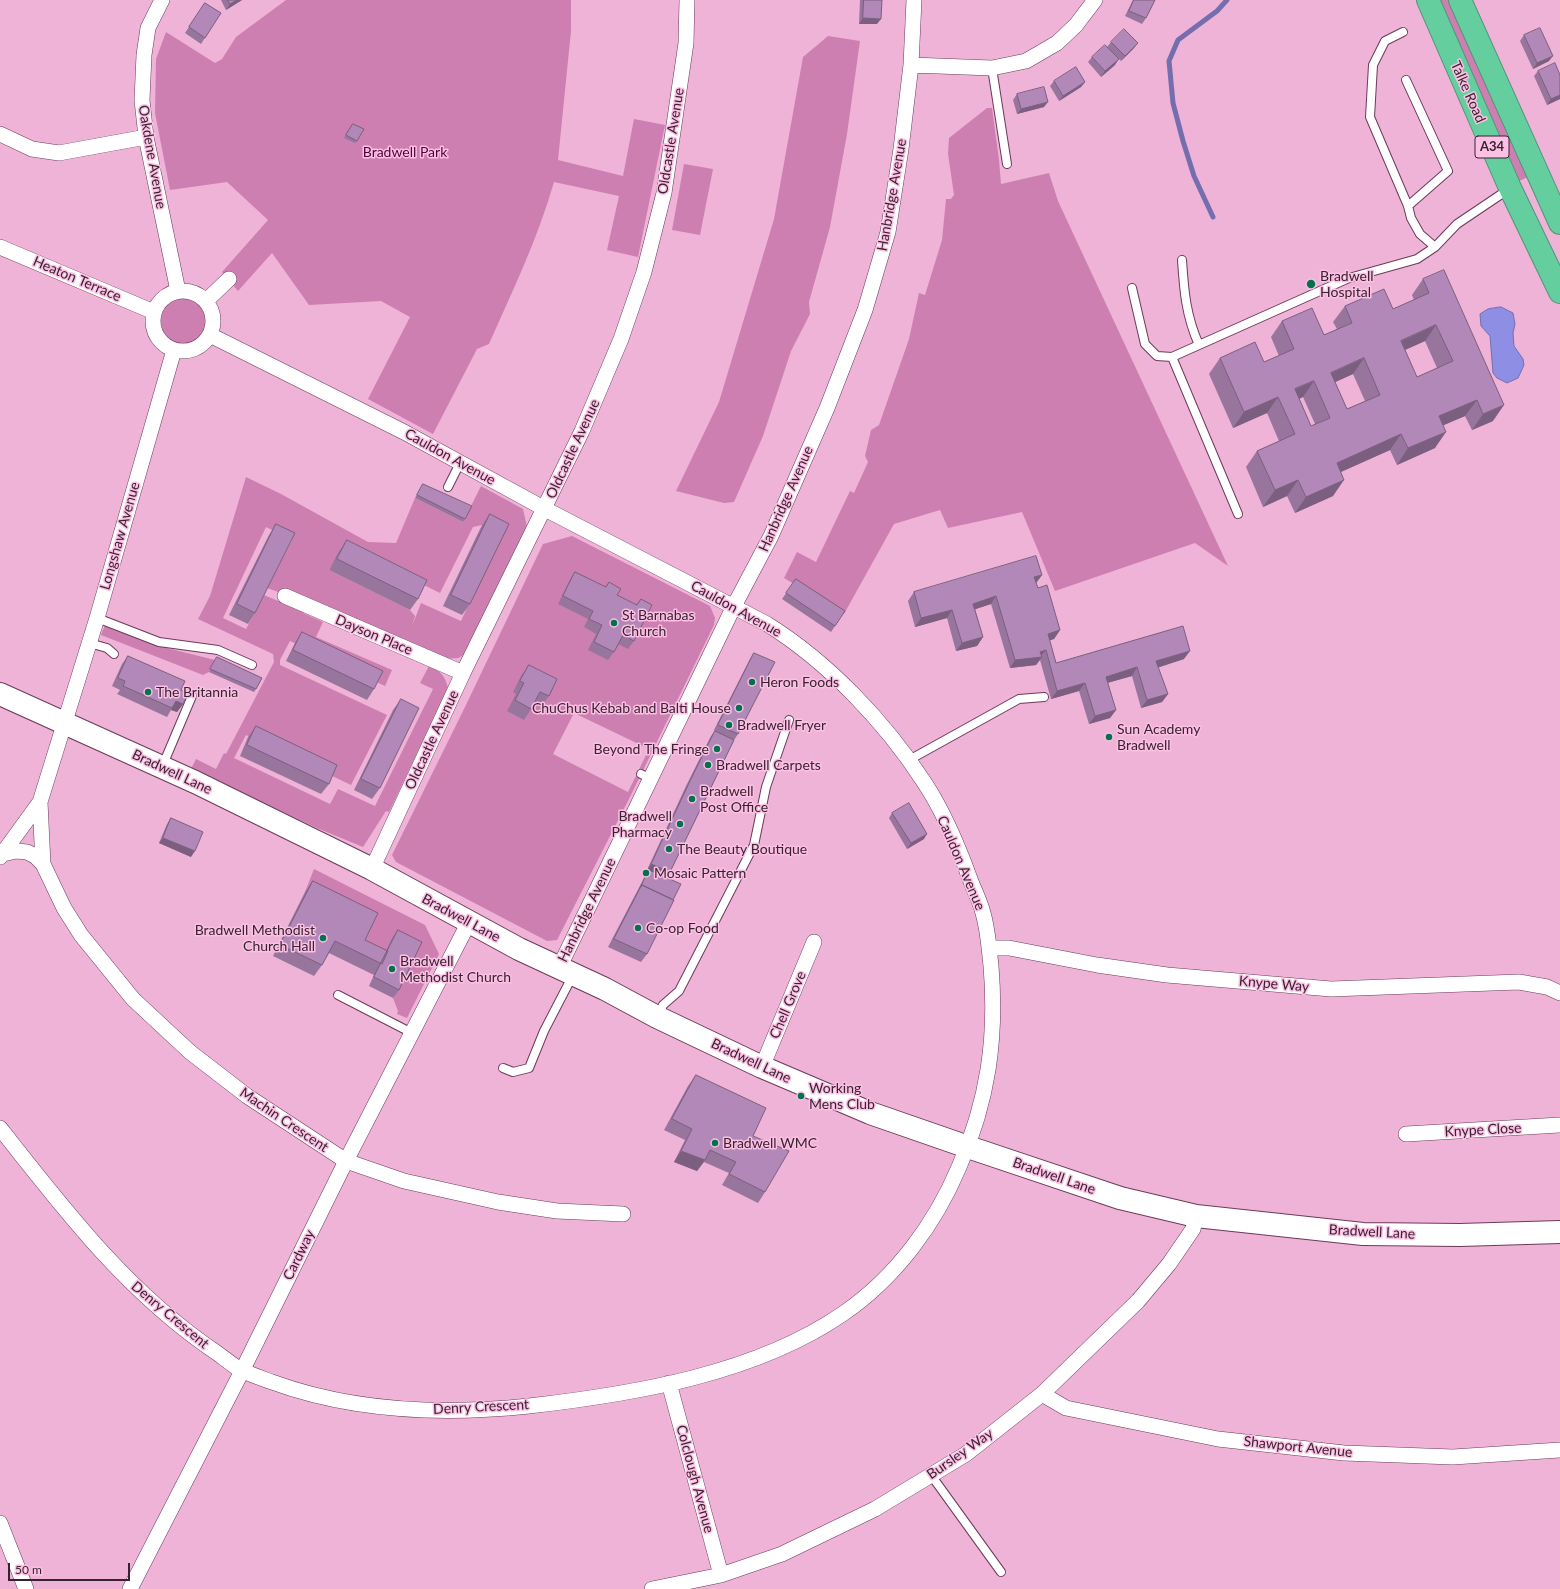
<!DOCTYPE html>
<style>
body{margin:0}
#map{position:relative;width:1560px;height:1589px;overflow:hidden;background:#efb3d7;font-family:Lato,sans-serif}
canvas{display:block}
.scale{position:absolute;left:8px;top:1563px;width:122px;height:18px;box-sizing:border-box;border:2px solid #392230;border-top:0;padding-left:5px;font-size:12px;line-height:14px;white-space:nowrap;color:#392230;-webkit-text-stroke:3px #fcc0e4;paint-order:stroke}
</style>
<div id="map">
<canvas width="1560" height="1589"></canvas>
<div class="scale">50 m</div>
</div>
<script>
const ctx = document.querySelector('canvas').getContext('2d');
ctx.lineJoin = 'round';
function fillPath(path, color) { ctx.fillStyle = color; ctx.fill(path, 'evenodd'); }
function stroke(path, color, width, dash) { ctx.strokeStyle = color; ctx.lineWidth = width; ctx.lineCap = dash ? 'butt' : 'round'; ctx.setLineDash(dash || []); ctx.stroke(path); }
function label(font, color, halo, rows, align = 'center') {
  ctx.font = font + ' Lato,sans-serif'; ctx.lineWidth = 3; ctx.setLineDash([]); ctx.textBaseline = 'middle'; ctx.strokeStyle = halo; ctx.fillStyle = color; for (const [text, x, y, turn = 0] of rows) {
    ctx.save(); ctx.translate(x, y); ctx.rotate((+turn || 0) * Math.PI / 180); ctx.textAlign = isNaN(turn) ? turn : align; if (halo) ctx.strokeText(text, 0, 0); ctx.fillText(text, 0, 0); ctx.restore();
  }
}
const green = new Path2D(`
 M286 0H571V31L558 160 623 176 634 119 665 125 638 257 607 250 619 196 554 182C538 238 513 290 489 344L477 349 433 434 368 399 410 317 381 301 309 305 272 253 238 291 222 272 268 220 227 182 170 190 155 113 156 59 166 32 215 63 222 59 236 37Z
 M1438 0H1452L1528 177 1517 182Z
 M828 36 860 41 847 134 830 227 809 302 810 314 791 351 763 436 734 502 724 503 676 491 719 402 774 219 803 57Z
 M987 108H992L999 160 1001 184 1049 173 1058 201 1228 566 1195 543 1055 591 1022 512 948 528 940 510 894 524 844 614 784 578 797 552 816 562 850 491 854 493 868 462 865 456 871 430 879 425 909 339 919 293 925 295 942 240 946 199H951L954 195 948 154 949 138Z
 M684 164 713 169 700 235 672 230Z
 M161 321a23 23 0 1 1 46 0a23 23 0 1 1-46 0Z
 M246 477 281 494 368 542 396 543 415 498 463 522 481 486 523 509 527 527 466 654 458 658 445 659 311 599 309 603 267 588 292 540 266 527 223 618 246 629 264 595 304 612 303 613 323 622 316 637 392 670 385 686 290 641 280 660V665L387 715 351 785 246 735 234 758 330 804 338 789 375 806 433 689 420 683 429 666C440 671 445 675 448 688L389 812 386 811 363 847 317 828 191 769 196 759 216 769 224 753 226 754 274 662 273 654 198 619 210 596ZM482 525 501 534 461 621 421 603 412 626 415 616 410 610 329 570 343 545 440 593 473 527Z
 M572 536 710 606 715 618 714 625 630 797 557 940 547 941 396 862 392 855 464 709 543 544ZM574 713 649 749 628 792 553 754Z
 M105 625 163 647 215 660 209 672 203 675 101 635Z
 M314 869 425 925 439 954 407 1018 397 1014 398 1011 393 998 417 950 380 962 305 892Z`);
const water = new Path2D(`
 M1501 307 1513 313 1515 324 1513 333 1514 346 1523 359 1524 365 1518 378 1507 383 1497 378 1493 373 1490 336 1481 326 1480 314 1488 309Z`);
const stream = new Path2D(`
 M1213 217 1194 176 1183 141 1173 103 1169 61 1178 40 1217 11 1227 0`);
const lane = new Path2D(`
 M1403 32 1385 41 1373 65 1370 117 1408 206 1411 218 1420 234 1435 247
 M992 68 1007 164
 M1406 80 1448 171 1408 206
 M1182 260C1184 291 1186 316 1199 345
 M1132 288 1145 344 1157 356 1172 357 1349 278 1417 259 1435 247 1457 224 1509 189
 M1172 357 1238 514
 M448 487 460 463
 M97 618 159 642 218 650 252 665
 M89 643 107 648 114 654
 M909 760 1019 699 1044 697
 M162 767 192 696
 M641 774 651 779
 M338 995 412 1033
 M658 1016 663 1005 679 991 754 845 766 787 789 720
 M503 1068 513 1072 529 1068 544 1031 573 975
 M931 1475 1001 1572`);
const street = new Path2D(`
 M162 0 148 28 144 55 142 100 146 137 178 291
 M911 65 992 68 1026 61 1057 43 1076 25 1095 0
 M0 134 32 149 59 153 146 137
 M0 247 154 312
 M153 321a30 30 0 1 1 60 0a30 30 0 1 1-60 0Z
 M206 301 229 279
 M285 596 463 673
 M40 802 43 864
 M3 854 16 851 27 852 35 856 43 864 64 908 81 935 133 999 190 1052 247 1096 346 1161 404 1181 498 1202 557 1211 623 1214
 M0 857 40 802 97 618 174 350
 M372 869 463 673 582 431 621 339 644 272 664 193 686 43 687 0
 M989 948H1009L1097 965 1167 975 1331 989 1519 982 1547 987 1560 993
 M559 968 734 606 771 536 827 408 865 310 888 232 901 149 911 65 914 0
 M762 1067 814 942
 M0 1128C65 1211 129 1294 217 1353 224 1358 231 1364 239 1369 249 1374 261 1378 272 1382 354 1412 443 1415 529 1406 634 1394 756 1374 844 1313 896 1277 935 1224 959 1167 988 1101 997 1038 991 966 989 948 988 930 983 913 980 901 974 890 970 879 958 846 944 812 924 782 885 722 828 662 767 624L545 509 404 432 210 335
 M1406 1134 1560 1125
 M669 1383 721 1575
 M1042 1394 1066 1408 1218 1439 1344 1453 1453 1457 1560 1450
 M0 1523 26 1589
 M130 1589 242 1371 346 1161 469 922
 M652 1589 721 1575 782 1554 875 1509 966 1454 1042 1394 1138 1301 1169 1264 1193 1229 1196 1216`);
const secondary = new Path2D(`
 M0 694 195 782 372 869 519 949 605 989 657 1017 762 1067 870 1113 968 1147 1120 1198 1196 1216 1363 1234 1460 1235 1560 1232`);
const highway = new Path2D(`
 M1428 0 1510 188 1560 292
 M1460 0 1560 223`);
const wall = new Path2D(`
 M221 0H242L226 10Z
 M860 0H882L877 24H859Z
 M1133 0H1155L1146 18 1142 24 1125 16Z
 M205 3 221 13 201 44 185 33Z
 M1524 35 1549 61 1533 69 1520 41Z
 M1111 42 1138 43 1134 48 1121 61 1114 54 1115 65 1101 77 1088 62 1092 57 1107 47Z
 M1538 71 1560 99 1547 105 1534 76Z
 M1054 81 1085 82 1081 87 1059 101 1050 86Z
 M1017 94 1044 107 1017 114 1013 100Z
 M351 126 357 141 355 143 344 138Z
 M1423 279 1493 421 1472 430 1465 416 1443 425 1435 448 1397 465 1390 450 1341 472 1333 496 1295 513 1287 496 1263 507 1246 467 1257 451 1279 441 1267 413 1233 428 1209 374 1220 358 1264 362 1279 356 1271 337 1282 321 1324 335 1337 329 1333 322 1345 306 1393 309 1414 300 1412 295ZM1425 341 1437 368 1417 377 1405 350ZM1353 374 1365 401 1347 409 1335 382ZM1303 397 1315 424 1311 426 1299 399Z
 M423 484 465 519 463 522 415 498Z
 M490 514 470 604 462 615 443 606 482 525Z
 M276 524 255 613 248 624 229 615 269 535Z
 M347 540 418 599 410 610 329 570 339 551Z
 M575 572 605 587 609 582 617 595 636 605 641 599 634 641 628 649 618 644 614 652 608 660 588 650 596 634 584 627 588 619 558 604 570 580Z
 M1042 575 1036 583 1038 588 1060 630 1054 639 1049 640 1056 663 1184 659 1158 667 1168 694 1162 702 1141 708 1132 676 1107 683 1116 710 1110 718 1089 724 1079 691 1051 699 1040 660 1036 665 1010 668 991 604 975 609 983 637 977 646 956 651 947 618 915 627 908 601 914 592Z
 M796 579 845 611 831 632 782 599Z
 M302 632 374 689 367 700 286 661 295 643Z
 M754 653 738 734 734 740 670 872 666 877 647 954 641 962 608 947 645 876 649 870H647L686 786 711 736 715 731 714 730 750 659Z
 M128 656 181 690 183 704 177 712 171 710 167 717 117 694 120 690 112 686 122 664Z
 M217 657 256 689 254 692 209 672Z
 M529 665 549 696 541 707 534 704 531 709 524 720 507 711 516 694 513 692 521 676Z
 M401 699 380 788 372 799 354 790 393 710Z
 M256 726 329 784 321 794 240 756 248 737Z
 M892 813 924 839 907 849 889 818Z
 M171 818 191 857 159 843 167 824Z
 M313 881 365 940 386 951 392 938 398 930 399 990 393 998 369 986 374 975 329 953 322 965 314 976 273 956 305 892Z
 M696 1075 753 1136 765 1192 758 1203 722 1185 729 1173 704 1162 697 1171 674 1162 685 1140 664 1130 688 1086Z`);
const shadedWall = new Path2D(`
 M237 0H242L226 10 230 4Z
 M863 18 881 19 877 24H859Z
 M1138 43 1134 48 1121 61 1125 56Z
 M1553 56 1549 61 1533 69 1537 63Z
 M1119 59 1115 65 1101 77 1105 71Z
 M1085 82 1081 87 1059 101 1063 96Z
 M1560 95V99L1547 105 1551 99Z
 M1048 102 1044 107 1017 114 1021 109Z
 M1436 325 1425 341 1389 357 1401 341Z
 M1364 358 1353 374 1320 389 1331 373Z
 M1314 381 1303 397 1284 405 1295 389Z
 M1278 397 1267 413 1233 428 1244 412Z
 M1477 400 1465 416 1428 432 1439 416Z
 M1504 405 1493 421 1472 430 1483 414Z
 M1446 432 1435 448 1397 465 1408 448Z
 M1401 434 1390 450 1325 479 1337 463Z
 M1298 480 1287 496 1263 507 1275 490Z
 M1344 480 1333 496 1295 513 1306 497Z
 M1042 575 1036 583 1034 577Z
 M996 596 991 604 967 612 973 604Z
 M952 610 947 618 915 627 921 618Z
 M1060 630 1054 639 1042 643 1048 634Z
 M983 637 977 646 956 651 962 643Z
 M1046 650 1040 657H1042L1036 665 1010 668 1015 660Z
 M1190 651 1184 659 1151 670 1156 661Z
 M1137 667 1132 676 1100 685 1106 677Z
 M1085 683 1079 691 1051 699 1057 691Z
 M1168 694 1162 702 1141 708 1147 700Z
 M176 701 183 704 177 712 171 710Z
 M1116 710 1110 718 1089 724 1095 716Z
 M927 834 924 839 907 849 911 843Z
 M163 838 195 851 191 857 159 843Z
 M651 864 670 872 666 877 647 870Z
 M681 1151 705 1160 697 1171 674 1162Z`);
const building = new Path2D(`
 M228 0H237L230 4Z
 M864 0H882L881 19 863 18Z
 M1134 0H1155L1146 18 1129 11Z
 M205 3 221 13 205 38 189 27Z
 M1540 28 1553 56 1537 63 1524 35Z
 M1124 29 1138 43 1125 56 1111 42Z
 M1105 45 1119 59 1105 71 1092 57Z
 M1555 63 1560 75V95L1551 99 1538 71Z
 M1076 67 1085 82 1063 96 1054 81Z
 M1044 87 1048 102 1021 109 1017 94Z
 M353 124 364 129 357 141 346 135Z
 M1444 270 1504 405 1483 414 1477 400 1439 416 1446 432 1408 448 1401 434 1337 463 1344 480 1306 497 1298 480 1275 490 1257 451 1295 434 1278 397 1244 412 1220 358 1255 342 1264 362 1294 349 1282 321 1312 308 1324 335 1352 323 1345 306 1384 289 1393 309 1429 293 1423 279ZM1436 325 1453 361 1417 377 1401 341ZM1364 358 1380 395 1347 409 1331 373ZM1314 381 1330 418 1311 426 1295 389Z
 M423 484 472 506 465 519 417 495Z
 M490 514 509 524 470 604 451 595Z
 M276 524 295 533 255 613 237 604Z
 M347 540 427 580 418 599 337 559Z
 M1036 556 1042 575 1034 577 1038 588 1047 585 1060 630 1048 634 1056 663 1183 626 1190 651 1156 661 1168 694 1147 700 1137 667 1106 677 1116 710 1095 716 1085 683 1057 691 1046 650 1040 652 1042 657 1015 660 996 596 973 604 983 637 962 643 952 610 921 618 914 592Z
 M575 572 606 587 609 582 621 589 617 595 637 605 641 599 652 605 634 641 623 635 614 652 594 642 602 625 589 619 593 611 563 596Z
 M796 579 845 611 835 626 786 593Z
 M302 632 383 671 374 689 293 650Z
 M754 653 775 662 738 734 718 725Z
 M128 656 185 681 181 690 188 693 183 704 176 701 172 708 123 686 125 681 118 678Z
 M217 657 262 678 256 689 210 669Z
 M529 665 557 679 549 696 540 692 531 709 515 700 524 683 520 681Z
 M401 699 419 708 380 788 361 779Z
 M256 726 337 765 329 784 247 745Z
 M715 731 734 740 670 872 651 864 690 781Z
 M909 803 927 834 911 843 892 813Z
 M171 818 203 832 195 851 163 838Z
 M649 870 681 884 673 900 642 885 640 888Z
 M313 881 378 913 365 940 388 951 382 964 335 941 322 965 280 945Z
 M642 885 674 900 647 954 614 939Z
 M398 930 422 942 399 990 374 977Z
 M696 1075 766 1108 753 1136 789 1151 765 1192 729 1174 736 1162 710 1150 705 1160 681 1151 692 1129 672 1119Z`);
const markers = [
 [1311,284,5,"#00734e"],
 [614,623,4,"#00734e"],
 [752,682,4,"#00734e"],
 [148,692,4,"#00734e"],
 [739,708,4,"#00734e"],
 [729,725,4,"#00734e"],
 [1109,737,4,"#00734e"],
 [717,749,4,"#00734e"],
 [708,765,4,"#00734e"],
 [692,799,4,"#00734e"],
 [680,824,4,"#00734e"],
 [669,849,4,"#00734e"],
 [646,873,4,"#00734e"],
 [638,928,4,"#00734e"],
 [323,938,4,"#00734e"],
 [392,969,4,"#00734e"],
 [801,1096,4,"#00734e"],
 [715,1143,4,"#00734e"]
];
const shields = [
 [1492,147,34]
];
const shieldNames = [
 ["A34",1492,147]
];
const streetNames = [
 ["Talke Road",1468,92,66],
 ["Oldcastle Avenue",671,141,-81],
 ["Oakdene Avenue",152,157,80],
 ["Hanbridge Avenue",892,195,-80],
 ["Heaton Terrace",77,279,23],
 ["Oldcastle Avenue",573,449,-65],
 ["Cauldon Avenue",450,457,29],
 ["Hanbridge Avenue",786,499,-66],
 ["Longshaw Avenue",120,536,-74],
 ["Cauldon Avenue",736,609,29],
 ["Dayson Place",374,635,23],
 ["Oldcastle Avenue",432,740,-65],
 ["Bradwell Lane",172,772,25],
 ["Cauldon Avenue",961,863,67],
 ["Hanbridge Avenue",587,910,-64],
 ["Bradwell Lane",461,918,28],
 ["Knype Way",1274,984,5],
 ["Chell Grove",788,1005,-67],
 ["Bradwell Lane",751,1061,25],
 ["Machin Crescent",284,1120,34],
 ["Knype Close",1483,1130,-3],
 ["Bradwell Lane",1054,1176,19],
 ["Bradwell Lane",1372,1232,3],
 ["Cardway",299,1255,-64],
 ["Denry Crescent",170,1315,40],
 ["Denry Crescent",481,1407,-3],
 ["Shawport Avenue",1298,1447,6],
 ["Bursley Way",960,1454,-35],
 ["Colclough Avenue",695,1479,75]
];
const parkNames = [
 ["Bradwell Park",405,152]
];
const poiNames = [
 ["Bradwell",1320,276],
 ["Hospital",1320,292],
 ["St Barnabas",622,615],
 ["Church",622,631],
 ["Heron Foods",760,682],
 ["The Britannia",156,692],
 ["ChuChus Kebab and Balti House",731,708,"right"],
 ["Bradwell Fryer",737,725],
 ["Sun Academy",1117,729],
 ["Bradwell",1117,745],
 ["Beyond The Fringe",709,749,"right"],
 ["Bradwell Carpets",716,765],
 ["Bradwell",700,791],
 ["Post Office",700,807],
 ["Bradwell",672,816,"right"],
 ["Pharmacy",672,832,"right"],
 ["The Beauty Boutique",677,849],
 ["Mosaic Pattern",654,873],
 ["Co-op Food",646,928],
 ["Bradwell Methodist",315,930,"right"],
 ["Church Hall",315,946,"right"],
 ["Bradwell",400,961],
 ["Methodist Church",400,977],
 ["Working",809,1088],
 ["Mens Club",809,1104],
 ["Bradwell WMC",723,1143]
];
fillPath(green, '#ce7fb1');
fillPath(water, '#8e8fe4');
stroke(water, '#746eae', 1);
stroke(stream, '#746eae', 5);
stroke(lane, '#6c3a5a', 10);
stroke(street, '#6c3a5a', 16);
stroke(secondary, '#6c3a5a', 24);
stroke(highway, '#559278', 24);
stroke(lane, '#fff', 8);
stroke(street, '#fff', 15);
stroke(secondary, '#fff', 22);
stroke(highway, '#64ce9e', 22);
fillPath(wall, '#98759d');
fillPath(shadedWall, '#7c5f80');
fillPath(building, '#b188b7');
stroke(building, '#7c5f80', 1);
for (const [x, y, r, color] of markers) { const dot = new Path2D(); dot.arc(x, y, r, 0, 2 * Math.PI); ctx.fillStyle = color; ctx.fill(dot); stroke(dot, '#fcc0e4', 1.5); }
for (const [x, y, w] of shields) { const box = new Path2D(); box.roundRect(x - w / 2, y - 11, w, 22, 3); ctx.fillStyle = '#fcc0e4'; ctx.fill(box); stroke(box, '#392230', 1); }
label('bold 13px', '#392230', null, shieldNames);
label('14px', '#392230', '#fcc0e4', streetNames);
label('14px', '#50023c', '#fcc0e4', parkNames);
label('14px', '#392230', '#fcc0e4', poiNames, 'left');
</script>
